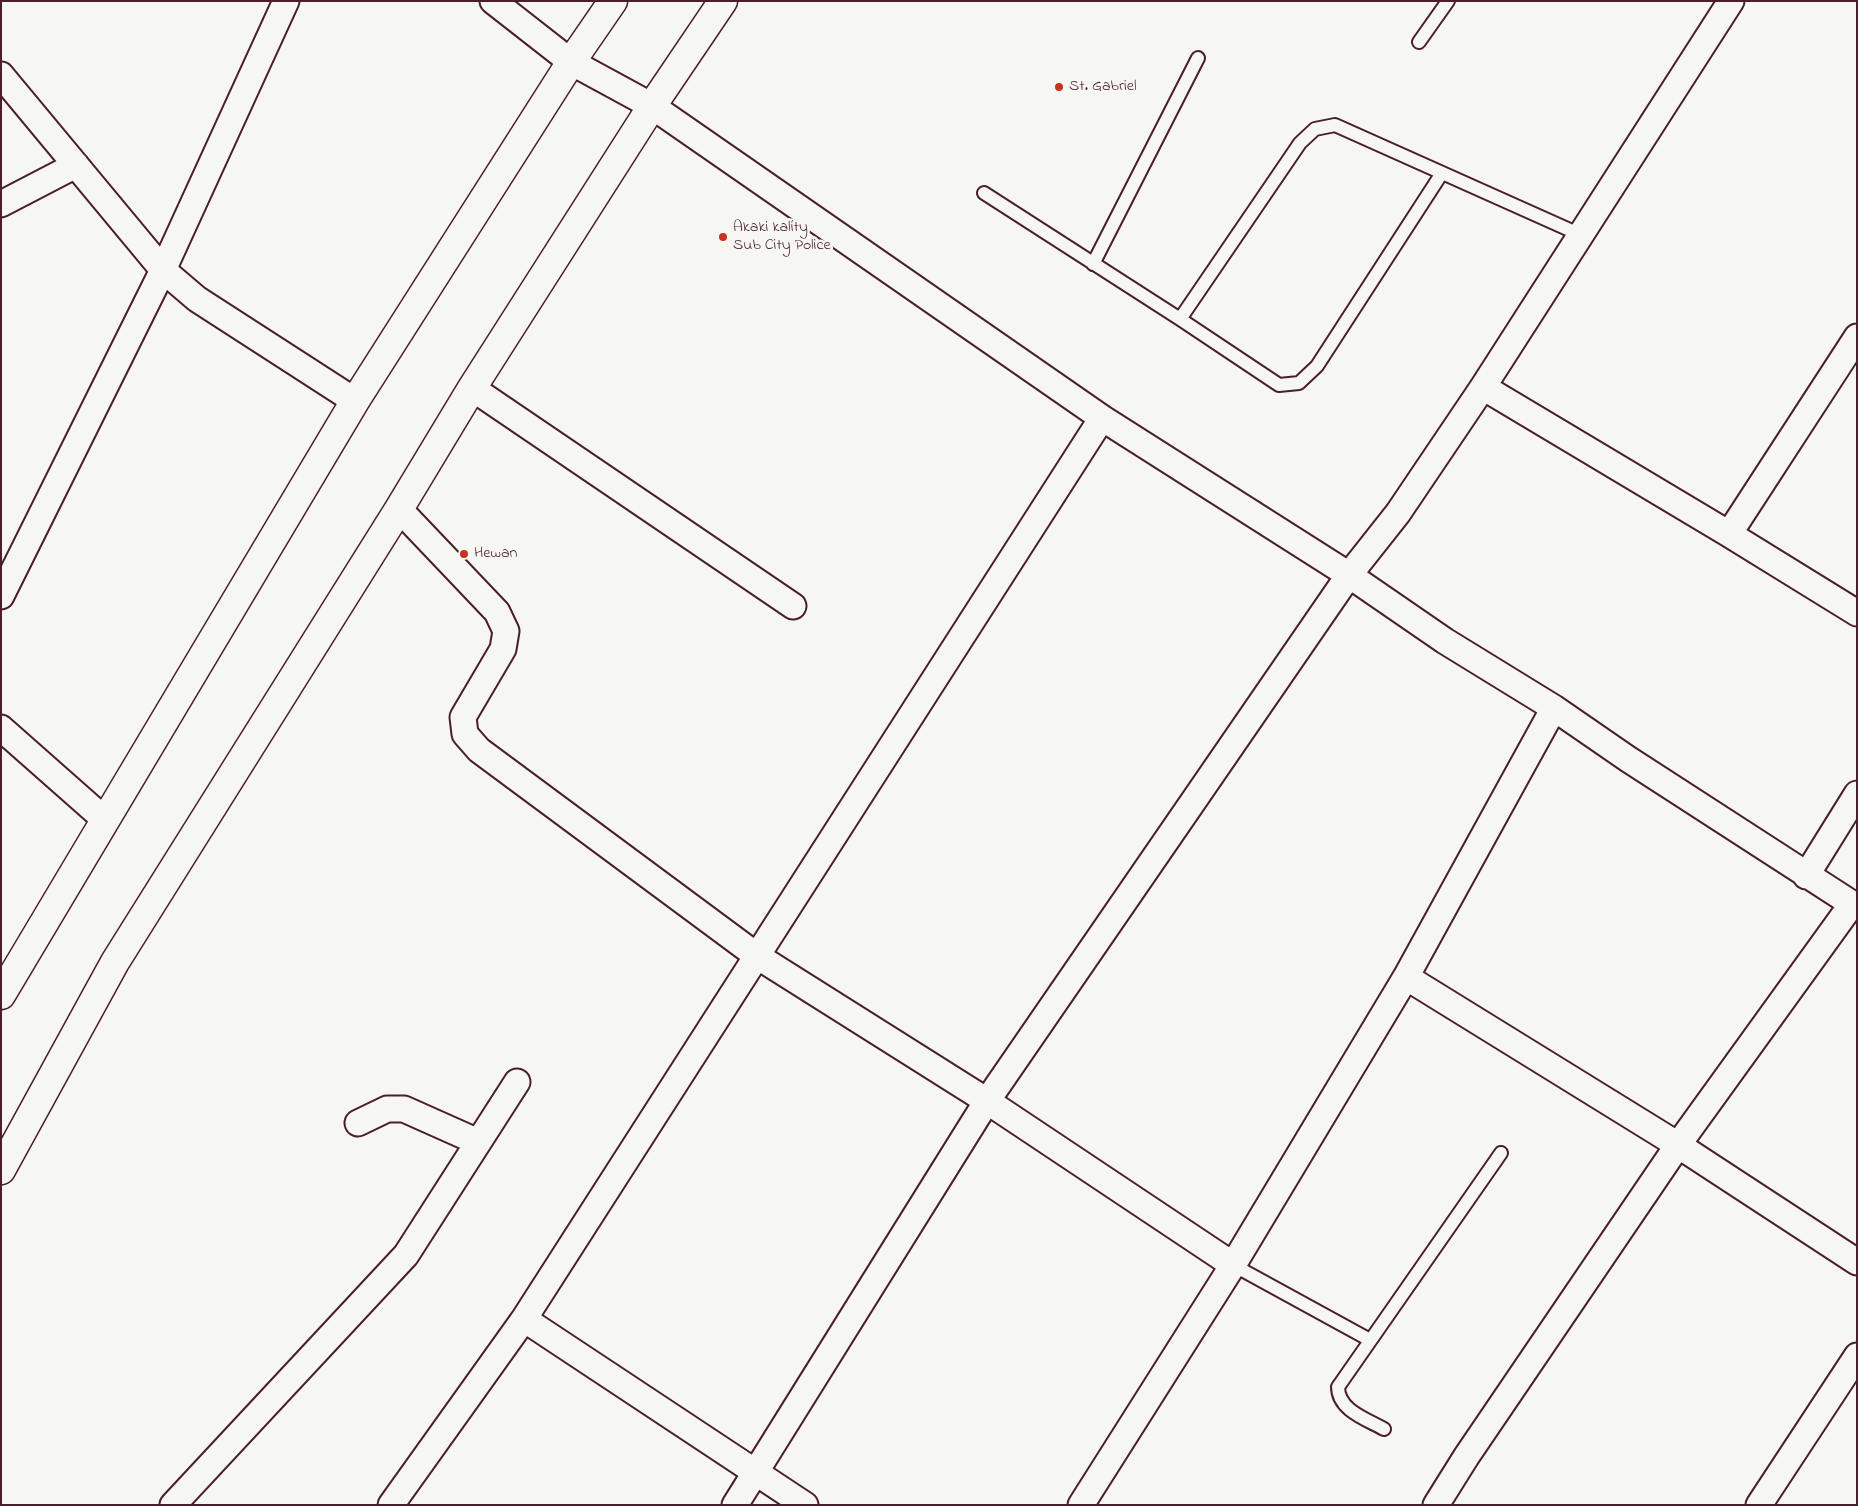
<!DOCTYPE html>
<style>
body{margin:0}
#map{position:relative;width:1858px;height:1506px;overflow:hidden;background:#f6f6f2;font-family:"Indie Flower",sans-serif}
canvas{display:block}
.frame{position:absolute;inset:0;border:2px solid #4a1f2b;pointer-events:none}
</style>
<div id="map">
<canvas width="1858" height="1506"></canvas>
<div class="frame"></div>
</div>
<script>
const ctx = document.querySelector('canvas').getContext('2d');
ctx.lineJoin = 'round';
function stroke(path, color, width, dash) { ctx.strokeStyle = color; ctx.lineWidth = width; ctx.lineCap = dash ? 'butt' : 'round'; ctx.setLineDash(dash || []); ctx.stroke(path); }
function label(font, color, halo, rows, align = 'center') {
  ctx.font = font + ' "Indie Flower",sans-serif'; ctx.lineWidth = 5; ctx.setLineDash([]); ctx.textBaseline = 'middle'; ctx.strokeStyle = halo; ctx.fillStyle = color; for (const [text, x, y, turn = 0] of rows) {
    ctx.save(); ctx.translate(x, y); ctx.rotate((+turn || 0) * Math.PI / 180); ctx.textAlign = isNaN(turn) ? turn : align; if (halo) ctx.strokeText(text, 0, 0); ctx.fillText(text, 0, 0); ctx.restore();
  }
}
const service = new Path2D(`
 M1419 42 1448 1
 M984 193 1180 319 1279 385 1299 383 1317 366 1442 173
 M1093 264 1198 58
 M1180 319 1300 143 1315 129 1335 125 1581 235
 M1233 1265 1370 1340
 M1384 1429C1366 1419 1338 1410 1338 1387L1501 1153`);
const minor = new Path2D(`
 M493 1 571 62 652 106 1102 418 1349 575 1445 641 1554 708 1628 759 1857 907
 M1 75 163 270 197 299 355 401
 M1 204 76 165
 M1483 387 1729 534 1857 613
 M472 388 793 606
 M399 509 497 612 506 631 503 649 463 717 465 734 479 750 757 956 987 1101 1233 1265
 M1729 534 1857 337
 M1 596 163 270 286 1
 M1 728 104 819
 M1806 876 1857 794
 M1406 977 1678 1145 1857 1262
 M358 1123 387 1109H404L478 1142
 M524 1319 805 1505
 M173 1505 406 1255 517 1082
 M391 1505 524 1319 1102 418
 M735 1505 987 1101 1349 575 1398 513 1483 387 1731 1
 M1081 1505 1233 1265 1406 977 1554 708
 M1436 1505 1466 1457 1678 1145 1852 904
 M1759 1505 1857 1356`);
const primary = new Path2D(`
 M1 995 355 401 571 62 613 1
 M1 1170 115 962 399 509 472 388 652 106 723 1`);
const markers = [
 [1059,87,5,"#c8321e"],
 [723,237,5,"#c8321e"],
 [464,554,5,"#c8321e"]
];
const poiNames = [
 ["St. Gabriel",1069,87],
 ["Akaki kality",733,228],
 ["Sub City Police",733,246],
 ["Hewan",474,554]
];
stroke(service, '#4a1f2b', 16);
stroke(minor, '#4a1f2b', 29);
stroke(primary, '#4a1f2b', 31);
stroke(service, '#f6f6f2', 12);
stroke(minor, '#f6f6f2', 25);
stroke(primary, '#f6f6f2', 28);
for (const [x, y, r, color] of markers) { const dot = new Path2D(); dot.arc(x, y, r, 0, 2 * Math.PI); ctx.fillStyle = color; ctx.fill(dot); stroke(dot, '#f6f6f2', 2); }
label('16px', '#4a1f2b', '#f6f6f2', poiNames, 'left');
</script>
